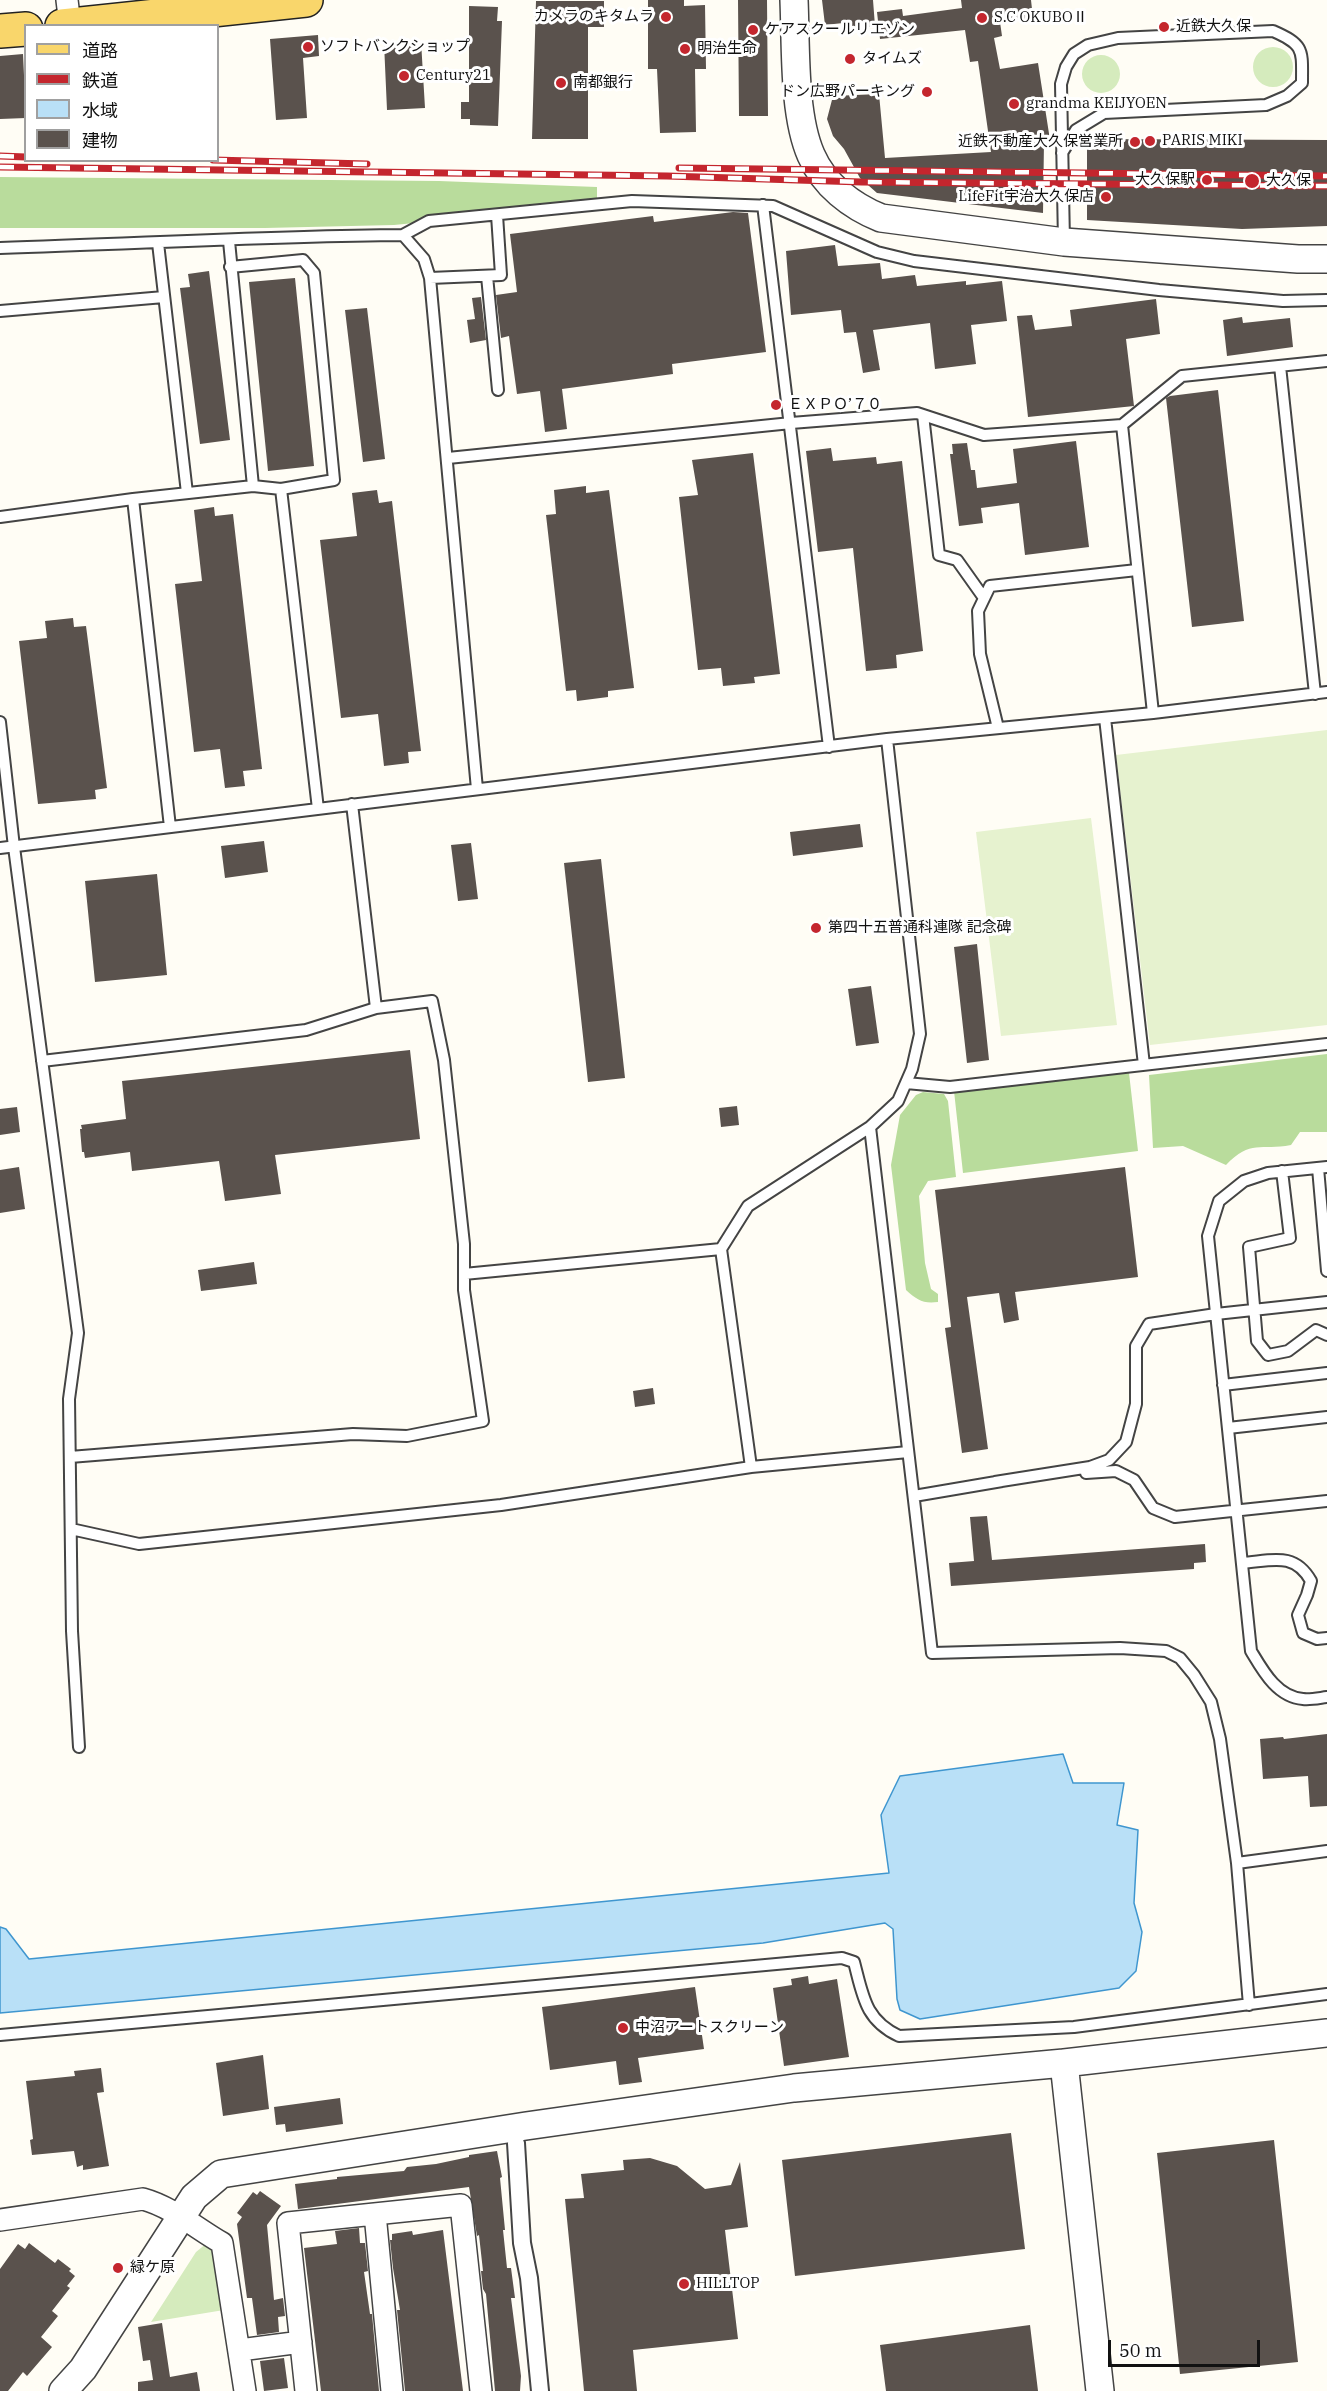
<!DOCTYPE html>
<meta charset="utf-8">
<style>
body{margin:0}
#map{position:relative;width:1327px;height:2391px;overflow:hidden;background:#fffdf5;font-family:"IBM Plex Serif","Noto Sans JP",serif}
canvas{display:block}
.legend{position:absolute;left:24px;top:24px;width:195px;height:138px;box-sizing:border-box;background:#fff;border:2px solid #a0a0a0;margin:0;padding:8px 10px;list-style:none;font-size:18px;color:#111}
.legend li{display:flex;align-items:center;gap:12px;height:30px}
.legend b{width:30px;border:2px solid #a0a0a0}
.scale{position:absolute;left:1108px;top:2340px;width:152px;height:27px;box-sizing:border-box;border:3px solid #111;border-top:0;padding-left:8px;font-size:18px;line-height:21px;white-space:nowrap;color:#111;-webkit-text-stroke:4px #fff;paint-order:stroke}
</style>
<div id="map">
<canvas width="1327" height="2391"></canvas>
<ul class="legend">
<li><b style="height:8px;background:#f9d66b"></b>道路</li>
<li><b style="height:8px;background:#c4262e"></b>鉄道</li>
<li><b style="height:16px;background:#b9e0f7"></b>水域</li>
<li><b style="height:16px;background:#5a524d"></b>建物</li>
</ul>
<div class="scale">50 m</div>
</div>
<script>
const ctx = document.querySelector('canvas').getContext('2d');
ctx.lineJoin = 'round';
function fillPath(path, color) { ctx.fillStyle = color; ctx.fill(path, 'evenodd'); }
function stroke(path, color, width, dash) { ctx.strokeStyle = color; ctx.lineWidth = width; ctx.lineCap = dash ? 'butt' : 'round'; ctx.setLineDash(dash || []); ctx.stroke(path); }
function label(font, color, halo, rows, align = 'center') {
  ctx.font = font + ' "IBM Plex Serif","Noto Sans JP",serif'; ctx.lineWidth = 6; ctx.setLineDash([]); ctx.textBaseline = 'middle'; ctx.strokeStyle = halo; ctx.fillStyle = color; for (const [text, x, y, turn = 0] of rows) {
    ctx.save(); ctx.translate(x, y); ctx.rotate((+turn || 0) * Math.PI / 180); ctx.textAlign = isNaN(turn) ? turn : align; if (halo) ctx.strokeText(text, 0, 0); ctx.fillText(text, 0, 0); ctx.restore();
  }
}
const green = new Path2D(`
 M1253 67a20 20 0 1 1 40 0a20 20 0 1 1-40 0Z
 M1082 74a19 19 0 1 1 38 0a19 19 0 1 1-38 0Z
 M207 2243 213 2246 224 2310 151 2322 196 2252Z`);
const forest = new Path2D(`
 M0 177 439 181 597 187V205L394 225 265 228H0Z
 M1327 1054V1132H1300L1291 1145C1260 1151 1251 1139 1226 1165L1183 1146 1153 1148 1149 1075Z
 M1129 1073 1138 1151 963 1173 954 1091Z
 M923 1092 944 1094 948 1101 956 1177 928 1181 919 1196 925 1263 931 1289 938 1294V1302C923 1304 917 1300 906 1290L891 1165 900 1115 916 1095Z`);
const pitch = new Path2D(`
 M1327 730V1025L1150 1045 1116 755Z
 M1091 818 1117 1025 1001 1036 976 832Z`);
const water = new Path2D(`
 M1063 1754 1073 1783H1124L1117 1825 1138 1830 1134 1903 1142 1932 1136 1971 1119 1988 920 2019 900 2010 897 1999 893 1929 885 1923 763 1943 0 2013V1927L6 1929 29 1959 889 1873 881 1815 900 1776Z`);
const building = new Path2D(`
 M648 0H684V6L705 5 706 69H695L696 132 660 133 657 69H648Z
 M738 0H767L768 116H739Z
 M822 0H873L875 26 843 29V23L825 25Z
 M961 0H1031L1033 18 1000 22 1002 36 994 38 1000 69 1038 63 1050 140 1044 141 1043 213 877 193 860 178 844 149 833 136 827 119 833 96 879 94 885 158 991 152 978 61 970 62 965 30 880 39 877 12 902 9 903 16 962 8Z
 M536 1H604V27H588V139H532Z
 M469 6 498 7 497 21H502L498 126 470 125V119H461V102H469Z
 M318 35 319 56 303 58 307 118 276 120 270 39Z
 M421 41 425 108 387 110 384 43Z
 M23 54 26 118 0 119V56Z
 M1087 139 1327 140V226L1242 229 1087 220Z
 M733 212 748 213 766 352 672 364 673 374 562 389 567 429 545 432 540 391 517 394 509 336 501 338 496 295 517 292 510 234 653 216 654 222Z
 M835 245 838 266 880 263 882 279 915 275 917 286 966 281V285L1002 281 1007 321 971 325 976 364 935 369 930 323 873 330 880 370 863 373 856 332 844 333 841 310 791 315 786 251Z
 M209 271 230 440 200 444 180 288 190 287 188 274Z
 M295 278 314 466 268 471 249 282Z
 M481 297 486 340 470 343 467 320 475 319 472 298Z
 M1156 299 1160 334 1126 339 1134 406 1028 417 1017 316 1032 315 1035 330 1072 326 1070 310Z
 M367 308 385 459 363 462 345 310Z
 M1242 317 1243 323 1290 318 1293 347 1227 356 1223 320Z
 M1218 390 1244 621 1192 627 1166 398 1170 396Z
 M1076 441 1089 547 1025 555 1019 503 981 508 983 523 959 526 950 454H953L952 444 967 443 971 470H975L977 488 1017 483 1013 449Z
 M831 448 833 461 876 457 877 464 902 461 923 651 896 655 897 668 866 671 853 548 818 552 806 451Z
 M753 453 780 674 754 677 755 683 723 686 721 668 698 670 679 497 698 495 692 460Z
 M586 486V493L609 490 634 688 608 691V697L577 701 576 690 566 691 546 515 556 514 554 490Z
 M377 490 379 503 392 501 421 751 408 752 409 763 384 766 378 714 341 718 320 540 357 536 352 493Z
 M214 507 215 516 233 514 262 769 243 771 245 786 225 788 220 749 194 752 175 584 202 581 194 510Z
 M73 618 74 627 86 626 107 788 95 790 96 799 38 804 19 641 47 638 45 621Z
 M860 824 863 847 793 856 790 832Z
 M264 841 268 872 225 878 221 846Z
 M471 843 478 899 458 901 451 845Z
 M601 859 625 1078 588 1082 564 863Z
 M157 874 167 975 95 982 85 881Z
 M977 944 989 1060 967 1063 954 947Z
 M871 986 879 1043 856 1046 848 989Z
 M410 1050 420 1139 275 1155 281 1194 225 1201 219 1161 132 1171 130 1152 85 1158 84 1152H82L80 1129H82L81 1125 126 1119 122 1081Z
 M737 1106 739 1125 721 1127 719 1108Z
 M17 1107 20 1132 0 1135V1109Z
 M19 1167 25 1209 0 1213V1170Z
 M1125 1167 1138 1277 1015 1292 1019 1320 1004 1323 999 1293 967 1297 988 1449 962 1453 945 1328 951 1327 935 1190Z
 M254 1262 257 1284 201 1291 198 1270Z
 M653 1388 655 1404 635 1407 633 1391Z
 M987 1516 992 1560 1205 1544 1206 1562 1194 1563V1569L951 1586 949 1563 974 1561 970 1517Z
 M1327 1734V1806L1310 1807 1308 1776 1263 1779 1260 1739 1283 1737 1284 1739Z
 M808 1976 809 1984 837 1979 849 2057 784 2066 773 1988 792 1985 791 1979Z
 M695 1987 704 2049 638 2058 642 2082 619 2085 616 2061 550 2070 542 2007Z
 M263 2055 269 2109 223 2116 216 2063Z
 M101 2068 104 2092 97 2093 109 2166 83 2170V2165L77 2167 74 2151 32 2155 30 2140 33 2139 26 2081 75 2076 74 2071Z
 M340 2098 343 2124 286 2132 285 2124 276 2125 274 2107Z
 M1011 2133 1025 2249 795 2276 782 2160Z
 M1274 2140 1298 2362 1180 2374 1157 2153Z
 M497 2151 502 2177 500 2178 505 2230H503L507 2268H511L515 2298H511L521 2376 520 2391H495L486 2294 483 2289 481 2271H483L479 2235 477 2236 469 2187 298 2209 295 2184 337 2179V2177L404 2171 407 2167 436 2164 469 2157V2155Z
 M650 2158 677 2166 705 2189 731 2185 740 2162 748 2227 725 2230 738 2339 633 2350 637 2391H584L565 2199 584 2198 581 2174 624 2170 623 2160Z
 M260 2191 281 2206 267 2225 274 2300 283 2298 285 2316 278 2317 279 2332 257 2335 252 2298H247L237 2224 242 2217 237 2213 253 2192 257 2195Z
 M359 2228 360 2243H365L368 2271 364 2272 370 2314H372L379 2391H321L304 2248 337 2244 335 2231Z
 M443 2230 463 2391H405L397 2310H400L393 2268 390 2240H392V2234L412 2231 413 2235Z
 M29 2243 55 2263 58 2259 71 2269 69 2271 75 2276 67 2286 70 2288 52 2311 58 2316 41 2337 52 2347 27 2376 23 2372 8 2391H0V2269L18 2244 25 2249Z
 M162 2323 170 2377 197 2372 200 2391H138V2382L153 2380 150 2360 143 2361 138 2327Z
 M1030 2325 1038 2391H886L880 2345Z
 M284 2358 288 2388 264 2391 260 2361Z`);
const service = new Path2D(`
 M1062 153 1076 130 1104 113 1266 105 1287 96 1302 83C1302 50 1305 45 1273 31L1118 38 1088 45 1074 54 1066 67 1061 84 1064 242
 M763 205 829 747
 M403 235 429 221 632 201 773 206 877 252 914 261 1159 290 1283 301 1327 300
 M229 241 253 486
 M158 243 187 493
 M0 248C134 244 269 236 403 235L424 259 430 278 477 789
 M487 276 498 390
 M430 278 501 275 497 215
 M0 311 164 297
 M1280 366 1315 694
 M923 415 939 555 957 560 984 598
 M1122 425 1153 713
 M448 458 791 423 917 413 984 435 1122 425 1182 376 1327 361
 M281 489 318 809
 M133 499 170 827
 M0 517 133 499 253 486 281 489 334 480 314 273 303 260 230 267
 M1105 718 1144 1065
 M0 722 14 847 78 1333 69 1399 72 1631 79 1747
 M998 728 980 654 978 611 990 586 1137 570
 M352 804 376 1008
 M0 848 887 739 1153 713 1327 692
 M42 1061 306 1030 376 1008 432 1001 444 1060 464 1244V1290L483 1421 407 1436 353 1434 70 1457
 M906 1083 950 1087 1327 1044
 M870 1127 932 1653 1120 1648 1166 1651 1180 1658 1194 1675 1211 1702 1220 1739 1237 1863 1249 2005
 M1327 1167 1268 1173 1244 1181 1219 1201 1208 1236 1251 1651C1263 1671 1277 1697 1303 1699 1310 1700 1319 1698 1327 1697
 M1318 1168 1327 1271
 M1282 1171 1290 1238 1249 1247 1257 1341 1268 1355 1288 1351 1316 1330 1327 1335
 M464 1274 721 1249
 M1223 1385 1327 1373
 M1228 1428 1327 1417
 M751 1467 721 1249 748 1206 870 1127 898 1101 912 1069 920 1034 887 739
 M1086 1473 1116 1471 1134 1480 1153 1508 1175 1517 1327 1501
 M995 1482 1090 1467 1109 1460 1126 1442 1136 1404V1346L1149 1324 1216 1314 1327 1302
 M914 1496 1002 1481
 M71 1529 139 1544 501 1505 751 1467 908 1452
 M1242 1563C1271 1561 1294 1551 1311 1581L1307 1595 1298 1615 1303 1633 1317 1639 1327 1638
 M1237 1863 1327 1851
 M0 2035 842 1958 854 1962C863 1996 865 2020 899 2036L1074 2027 1327 1994`);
const pedestrian = new Path2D(`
 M516 2143 522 2243 529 2278 540 2391`);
const minor = new Path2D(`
 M67 0 70 25
 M375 2214 392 2391
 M0 2220 143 2199C172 2207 196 2228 222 2243L245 2391
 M240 2350 301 2342
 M306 2391 288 2223 461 2205 481 2391`);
const tertiary = new Path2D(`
 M794 0C796 45 793 114 811 155 824 185 851 206 881 218L1064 242 1298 259H1327
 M1064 2063 1100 2391
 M63 2391 83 2369 194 2197 221 2174 526 2126 794 2088 1064 2063 1327 2033`);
const primary = new Path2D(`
 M62 26 306 0
 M0 31 26 29`);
const rail = new Path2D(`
 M0 156 26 157
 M213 160 367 164
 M0 167 667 176 862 182 1327 186
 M679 168 1327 176`);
const markers = [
 [666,17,6,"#c4262e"],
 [982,18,6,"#c4262e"],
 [1164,27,6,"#c4262e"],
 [753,30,6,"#c4262e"],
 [308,47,6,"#c4262e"],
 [685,49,6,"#c4262e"],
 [850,59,6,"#c4262e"],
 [404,76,6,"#c4262e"],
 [561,83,6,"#c4262e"],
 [927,92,6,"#c4262e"],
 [1014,104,6,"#c4262e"],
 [1150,141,6,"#c4262e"],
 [1135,142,6,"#c4262e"],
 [1207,180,6,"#c4262e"],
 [1252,181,8,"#c4262e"],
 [1106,197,6,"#c4262e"],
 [776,405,6,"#c4262e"],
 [816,928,6,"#c4262e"],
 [623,2028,6,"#c4262e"],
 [118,2268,6,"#c4262e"],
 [684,2284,6,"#c4262e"]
];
const poiNames = [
 ["カメラのキタムラ",654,17,"right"],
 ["S.C OKUBOⅡ",994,18],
 ["近鉄大久保",1176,27],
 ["ケアスクールリエゾン",765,30],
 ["ソフトバンクショップ",320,47],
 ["明治生命",697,49],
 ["タイムズ",862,59],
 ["Century21",416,76],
 ["南都銀行",573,83],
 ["ドン広野パーキング",915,92,"right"],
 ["grandma KEIJYOEN",1026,104],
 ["PARIS MIKI",1162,141],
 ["近鉄不動産大久保営業所",1123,142,"right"],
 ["大久保駅",1195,180,"right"],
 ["大久保",1266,181],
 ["LifeFit宇治大久保店",1094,197,"right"],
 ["ＥＸＰＯ’７０",788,405],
 ["第四十五普通科連隊 記念碑",828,928],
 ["中沼アートスクリーン",635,2028],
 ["緑ケ原",130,2268],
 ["HILLTOP",696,2284]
];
fillPath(green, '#d5ebbd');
fillPath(forest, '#b9dc9c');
fillPath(pitch, '#e6f2cf');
fillPath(water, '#b9e0f7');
stroke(water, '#3f96cf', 1.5);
fillPath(building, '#5a524d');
stroke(service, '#444', 14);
stroke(pedestrian, '#444', 20);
stroke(minor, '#444', 24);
stroke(tertiary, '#444', 30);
stroke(primary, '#222', 36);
stroke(service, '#fff', 10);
stroke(pedestrian, '#fff', 16);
stroke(minor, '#fff', 21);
stroke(tertiary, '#fff', 27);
stroke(primary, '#f9d66b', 33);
stroke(rail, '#c4262e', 7);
stroke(rail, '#fff', 4.5, [14]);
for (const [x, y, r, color] of markers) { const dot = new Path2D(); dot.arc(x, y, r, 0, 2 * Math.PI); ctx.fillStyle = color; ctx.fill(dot); stroke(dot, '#fff', 2); }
label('15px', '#111', '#fff', poiNames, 'left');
</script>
